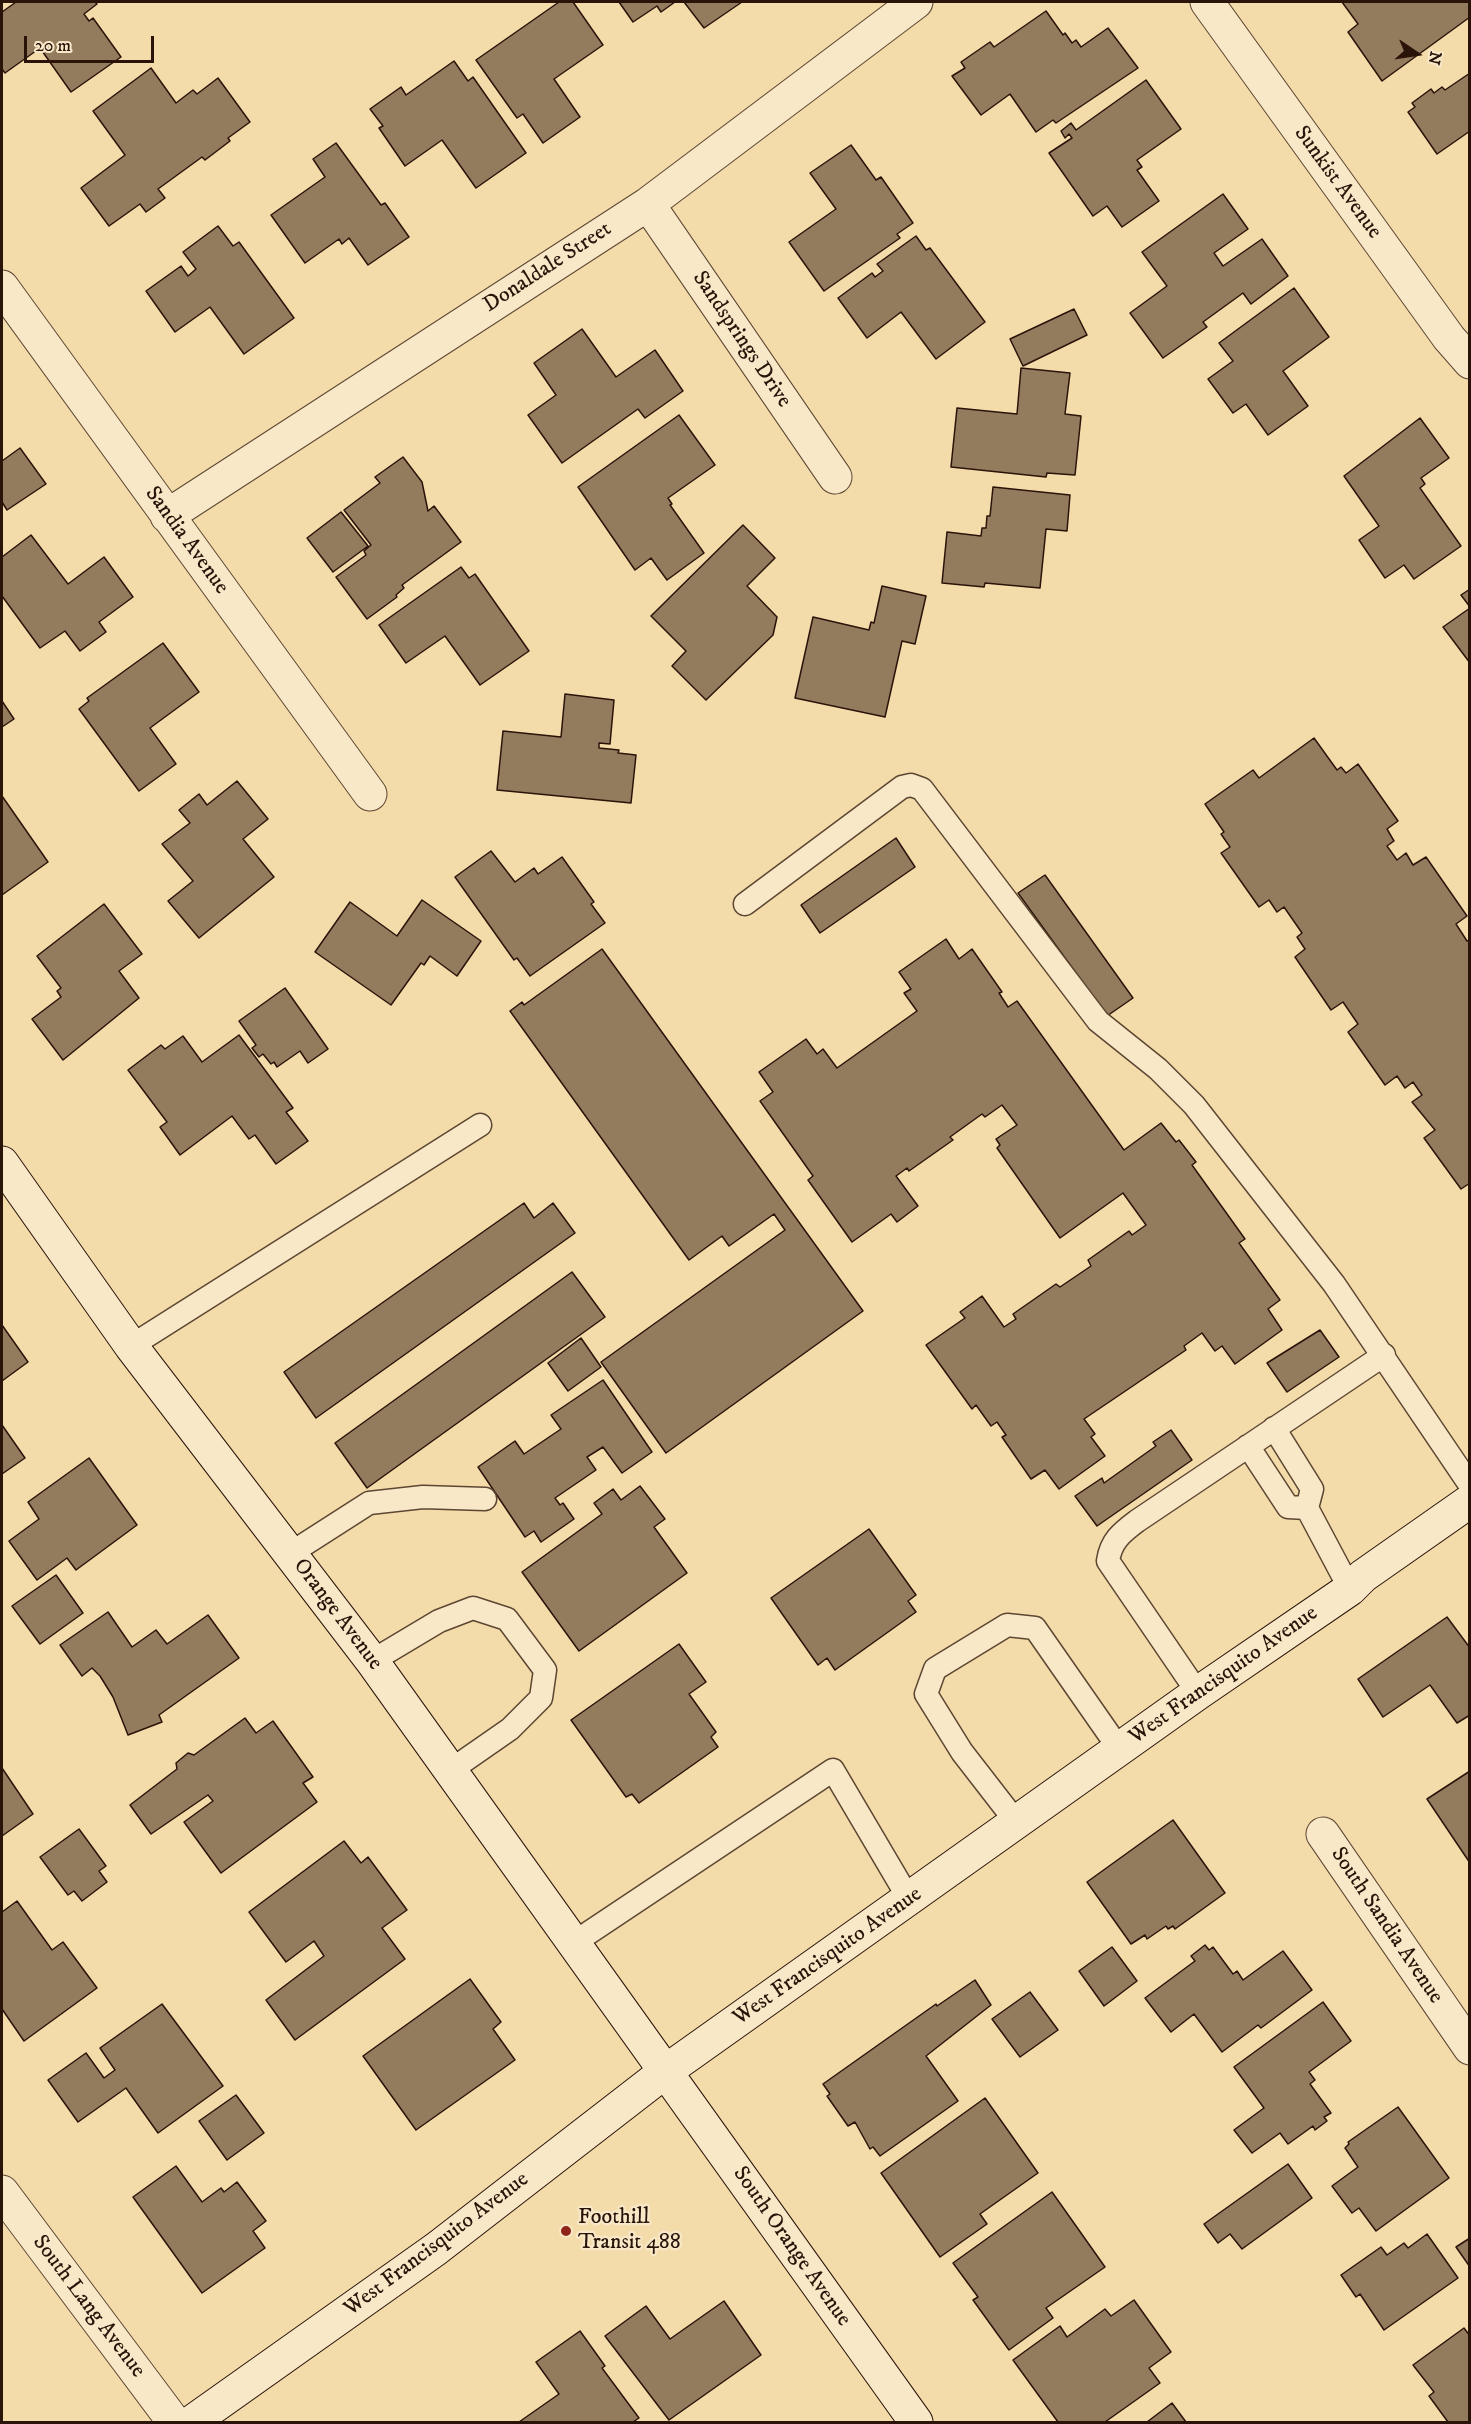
<!DOCTYPE html>
<style>
body{margin:0}
#map{position:relative;width:1471px;height:2424px;overflow:hidden;background:#f4dbaa;font-family:"IM FELL DW Pica",serif}
canvas{display:block}
.frame{position:absolute;inset:0;border:3px solid #2a140a;pointer-events:none}
.north{position:absolute;left:1387px;top:24px;width:60px;height:60px;-webkit-text-stroke:4px #f8e8c8;paint-order:stroke;rotate:103deg;font-size:16px;font-weight:700;line-height:24px;text-align:center;color:#2a140a}
.north::after{content:'';display:block;margin:auto;width:21px;height:27px;background:#2a140a;clip-path:polygon(50% 0,100% 100%,50% 72%,0 100%)}
.scale{position:absolute;left:24px;top:36px;width:130px;height:27px;box-sizing:border-box;border:3px solid #2a140a;border-top:0;padding-left:8px;font-size:18px;line-height:21px;white-space:nowrap;color:#2a140a;-webkit-text-stroke:4px #f8e8c8;paint-order:stroke}
</style>
<div id="map">
<canvas width="1471" height="2424"></canvas>
<div class="frame"></div>
<div class="north">N</div>
<div class="scale">20 m</div>
</div>
<script>
const ctx = document.querySelector('canvas').getContext('2d');
ctx.lineJoin = 'round';
function fillPath(path, color) { ctx.fillStyle = color; ctx.fill(path, 'evenodd'); }
function stroke(path, color, width, dash) { ctx.strokeStyle = color; ctx.lineWidth = width; ctx.lineCap = dash ? 'butt' : 'round'; ctx.setLineDash(dash || []); ctx.stroke(path); }
function label(font, color, halo, rows, align = 'center') {
  ctx.font = font + ' "IM FELL DW Pica",serif'; ctx.lineWidth = 4.5; ctx.setLineDash([]); ctx.textBaseline = 'middle'; ctx.strokeStyle = halo; ctx.fillStyle = color; for (const [text, x, y, turn = 0] of rows) {
    ctx.save(); ctx.translate(x, y); ctx.rotate((+turn || 0) * Math.PI / 180); ctx.textAlign = isNaN(turn) ? turn : align; if (halo) ctx.strokeText(text, 0, 0); ctx.fillText(text, 0, 0); ctx.restore();
  }
}
const building = new Path2D(`
 M16 2H95L97 4 84 14 89 21 93 18 121 57 71 92 40 48 5 73 2 69V12Z
 M559 2H573L603 45 554 79 580 117 543 143 523 114 517 118 476 60Z
 M619 2H675L661 12 657 6 633 22Z
 M684 2H742L704 28Z
 M1342 2H1470V17L1382 81 1348 32 1358 24Z
 M1046 11 1063 35 1065 33 1072 43 1076 40 1081 47 1108 28 1138 68 1056 123 1053 120 1036 132 1010 94 981 115 952 76 965 68 961 62 990 42 994 47Z
 M454 61 468 81 473 77 526 153 476 188 442 140 405 166 379 128 383 126 370 109 401 87 406 95Z
 M151 68 176 103 193 90 197 94 218 78 250 122 228 138 230 141 205 160 202 157 158 189 165 198 146 212 140 204 109 226 81 188 125 155 93 111Z
 M1470 73V131L1437 154 1408 112 1415 107 1412 103 1431 89 1434 93 1442 87 1445 90Z
 M1146 80 1181 129 1137 160 1142 167 1137 170 1159 201 1122 227 1107 206 1093 216 1049 153 1072 138 1069 134 1065 138 1061 131 1071 123 1076 130Z
 M336 143 381 205 385 203 409 237 368 265 349 238 342 244 339 239 305 263 271 215 325 177 313 159Z
 M851 145 876 180 881 177 913 223 897 234 900 238 824 291 789 242 836 209 810 173Z
 M1223 194 1248 229 1214 253 1223 266 1262 239 1288 276 1251 304 1243 293 1203 322 1207 327 1163 358 1130 313 1167 286 1142 252Z
 M218 226 233 246 239 242 294 318 244 354 210 307 175 332 146 291 181 266 188 276 196 269 183 252Z
 M916 236 926 250 930 248 985 322 936 359 901 312 867 338 838 298 872 273 875 277 883 271 877 264Z
 M1294 288 1329 337 1283 371 1308 406 1268 435 1246 404 1233 413 1208 379 1233 361 1219 343Z
 M1074 309 1087 335 1023 366 1010 339Z
 M582 329 616 377 655 350 683 391 645 418 638 409 562 463 528 415 556 395 534 363Z
 M1021 368 1070 373 1065 414 1081 416 1075 475 1047 473 1046 477 951 467 957 408 1017 414Z
 M679 415 715 465 668 498 672 504 670 505 704 553 667 580 651 558 635 570 578 487Z
 M1420 418 1449 458 1421 478 1425 484 1420 488 1461 546 1414 579 1404 565 1385 578 1359 540 1379 526 1344 476Z
 M20 448 46 484 7 510 2 502V461Z
 M403 457 422 482 428 511 434 506 461 542 402 585 404 588 396 595 397 597 367 619 336 577 366 555 364 551 371 545 344 510 380 483 375 477Z
 M993 487 1070 495 1067 531 1046 529 1040 588 985 583 984 587 942 583 947 532 981 536 982 528H986L987 516H990Z
 M341 512 368 546 333 572 307 538Z
 M743 525 775 558 747 586 777 617 773 635 706 700 672 666 686 651 651 616Z
 M31 535 68 584 104 557 133 597 99 622 106 632 80 651 65 631 40 648 2 596V557Z
 M461 567 469 578 475 574 529 651 480 685 445 636 406 663 379 625Z
 M882 586 926 596 915 644 902 641 885 717 795 698 813 617 869 630 871 622 874 623Z
 M1470 589V607L1461 595Z
 M1470 608V663L1443 627Z
 M163 643 199 692 150 728 176 764 139 791 79 709 89 701 87 698Z
 M565 694 614 700 610 744 599 743V748L619 750 618 753 636 755 631 803 497 790 503 731 561 737Z
 M2 701 14 719 2 727Z
 M1314 738 1337 770 1341 767 1346 773 1358 764 1398 821 1387 829 1394 841 1387 846 1397 860 1406 853 1413 865 1426 857 1467 916 1456 924 1467 941 1470 940V1183L1461 1189 1424 1138 1435 1130 1412 1102 1422 1095 1413 1082 1405 1088 1397 1076 1385 1085 1348 1032 1358 1024 1343 1002 1331 1010 1295 957 1305 949 1297 937 1302 933 1284 907 1277 912 1269 900 1259 907 1221 853 1230 847 1221 834 1224 832 1205 804 1253 770 1259 778Z
 M237 781 268 819 243 839 274 877 199 938 168 901 193 881 162 844 190 823 179 810 199 794 207 805Z
 M2 796 48 862 2 895Z
 M896 838 915 867 820 933 801 905Z
 M491 851 515 882 534 868 538 874 562 857 594 902 591 904 605 923 530 976 517 958 514 960 455 877Z
 M1045 875 1133 998 1107 1016 1018 893Z
 M422 900 481 941 457 976 430 956 424 965 421 963 391 1005 315 952 350 902 397 936Z
 M104 904 142 954 119 971 139 998 63 1060 32 1019 61 997 57 991 61 988 37 956Z
 M946 939 959 959 972 949 1002 992 999 993 1008 1007 1017 1001 1124 1150 1161 1123 1176 1142 1179 1140 1196 1162 1192 1165 1245 1239 1239 1243 1280 1300 1268 1309 1282 1330 1235 1364 1222 1346 1215 1351 1202 1333 1184 1346 1186 1350 1084 1419 1095 1434 1091 1437 1105 1456 1059 1489 1045 1470 1031 1479 1002 1437 1006 1435 997 1422 991 1426 976 1405 972 1409 926 1345 965 1318 960 1312 982 1296 1004 1327 1016 1319 1013 1314 1056 1284 1060 1287 1091 1266 1088 1260 1129 1231 1132 1235 1146 1225 1123 1193 1060 1238 997 1148 1000 1145 996 1139 1017 1125 1002 1105 985 1117 982 1114 950 1137 953 1140 909 1171 907 1168 896 1176 918 1206 897 1222 891 1214 852 1242 808 1180 813 1176 760 1101 773 1092 759 1072 806 1039 817 1054 823 1049 837 1068 917 1011 904 993 911 989 899 972Z
 M602 949 863 1311 666 1453 601 1362 785 1230 774 1214 729 1246 722 1236 689 1260 510 1011 522 1002 524 1005Z
 M285 988 328 1049 308 1063 300 1051 277 1067 274 1062 271 1064 263 1054 259 1057 252 1048 256 1045 239 1021Z
 M239 1035 293 1108 286 1112 308 1141 276 1164 255 1135 249 1139 232 1116 180 1155 160 1127 167 1122 128 1070 161 1045 165 1049 183 1036 202 1062Z
 M524 1203 534 1218 553 1203 575 1233 316 1418 284 1372Z
 M572 1272 605 1317 367 1488 335 1443Z
 M2 1325 28 1362 2 1381Z
 M1320 1330 1339 1357 1287 1392 1267 1363Z
 M581 1338 601 1367 568 1391 548 1363Z
 M603 1380 652 1452 622 1473 603 1447 587 1457 596 1470 555 1498 560 1505 563 1503 574 1519 541 1542 534 1531 525 1537 478 1467 515 1441 524 1454 561 1429 551 1415Z
 M2 1425 25 1458 2 1474Z
 M1171 1430 1192 1460 1097 1526 1075 1496 1102 1478 1104 1483 1156 1446 1153 1442Z
 M89 1458 137 1525 76 1570 67 1558 37 1580 9 1541 39 1519 28 1502Z
 M640 1486 665 1519 654 1527 687 1573 579 1651 522 1572 602 1514 594 1503 613 1489 621 1500Z
 M869 1529 916 1595 908 1601 916 1612 835 1670 827 1658 818 1665 771 1598Z
 M56 1575 83 1613 40 1644 12 1606Z
 M108 1612 132 1647 156 1630 167 1644 208 1615 239 1658 159 1715 162 1722 128 1735 113 1697 100 1676 92 1668 82 1676 60 1645Z
 M1447 1617 1470 1648V1715L1457 1723 1430 1685 1383 1717 1358 1679Z
 M679 1644 706 1682 689 1694 716 1732 711 1737 718 1747 639 1803 632 1794 626 1797 571 1720Z
 M245 1718 256 1733 273 1721 313 1777 303 1783 317 1802 221 1873 184 1822 213 1801 208 1795 151 1834 130 1805 177 1769 176 1763 188 1753 194 1755Z
 M2 1768 33 1814 2 1836Z
 M1470 1771V1863L1427 1799Z
 M1173 1820 1225 1893 1175 1929 1173 1926 1168 1929 1166 1926 1147 1939 1145 1935 1131 1944 1087 1882Z
 M79 1829 106 1866 99 1871 107 1882 82 1901 74 1891 68 1895 40 1857Z
 M344 1841 361 1863 368 1857 407 1910 382 1928 405 1959 295 2040 266 2000 324 1956 314 1941 286 1962 249 1912Z
 M17 1901 52 1950 63 1942 97 1988 24 2041 2 2009V1912Z
 M1205 1945 1209 1950 1213 1947 1233 1974 1237 1971 1243 1980 1283 1951 1312 1990 1261 2028 1258 2025 1222 2052 1194 2014 1171 2032 1145 1998 1195 1961 1191 1956Z
 M1112 1947 1137 1981 1104 2006 1079 1971Z
 M470 1979 501 2022 493 2029 515 2060 416 2130 363 2056Z
 M975 1980 991 2005 926 2056 958 2101 880 2156 873 2147 870 2149 855 2122 848 2126 827 2096 830 2094 823 2084 936 2004 937 2006Z
 M1030 1992 1058 2030 1020 2057 992 2019Z
 M1323 2002 1351 2041 1309 2072 1315 2080 1310 2084 1331 2113 1324 2117 1327 2121 1315 2130 1313 2126 1288 2144 1280 2133 1252 2153 1234 2130 1264 2108 1234 2067Z
 M162 2004 223 2086 158 2133 126 2088 78 2122 48 2080 86 2053 104 2078 115 2070 100 2048Z
 M236 2095 264 2133 227 2160 199 2121Z
 M985 2098 1038 2173 980 2214 987 2224 940 2257 881 2173Z
 M1398 2107 1449 2178 1376 2231 1359 2208 1352 2213 1332 2186 1358 2167 1345 2148 1349 2144 1348 2142Z
 M1288 2164 1312 2198 1242 2249 1230 2234 1218 2243 1204 2224Z
 M176 2166 202 2202 221 2188 224 2192 237 2182 266 2221 253 2231 265 2248 202 2293 133 2197Z
 M1052 2192 1105 2267 1046 2308 1053 2318 1009 2350 973 2300 978 2297 953 2263Z
 M1427 2234 1458 2278 1384 2330 1360 2294 1356 2297 1341 2275 1381 2247 1387 2255 1404 2243 1408 2248Z
 M1470 2238V2267L1456 2247Z
 M1134 2300 1171 2352 1149 2368 1160 2383 1105 2422H1058L1013 2360 1060 2326 1067 2337 1105 2309 1111 2316Z
 M724 2301 761 2355 669 2420 605 2336 646 2306 670 2339Z
 M1464 2328 1470 2336V2422H1448L1429 2396 1434 2392 1413 2365Z
 M580 2331 605 2366 602 2368 639 2418 633 2422H519L559 2394 536 2362Z
 M1172 2403 1186 2422H1147Z`);
const lane = new Path2D(`
 M745 904 902 787 911 785 922 789 1098 1021 1158 1069 1194 1105 1334 1284 1470 1485
 M131 1346 480 1125
 M1248 1446 1288 1507 1307 1508 1312 1489 1274 1428
 M1307 1508 1350 1589
 M291 1553 369 1503 423 1497 485 1499
 M372 1661 439 1621 473 1608 507 1619 545 1670 541 1698 510 1729 451 1770
 M1198 1693 1108 1561C1111 1541 1121 1533 1137 1521L1384 1355
 M1017 1823 962 1752 926 1694 935 1669 1007 1625 1035 1628 1120 1750
 M575 1942 833 1770 909 1899`);
const street = new Path2D(`
 M1207 2 1449 338 1470 362
 M648 204 835 477
 M2 287 370 794
 M167 516 648 204 916 2
 M1323 1834 1470 2048
 M2 2192 174 2422`);
const secondary = new Path2D(`
 M2 1163 131 1346 372 1661 916 2422
 M192 2422 436 2249 666 2071 1198 1693 1350 1589 1363 1576 1470 1501`);
const markers = [
 [566,2231,6,"#8f2418"]
];
const streetNames = [
 ["Sunkist Avenue",1337,183,54],
 ["Donaldale Street",548,268,-33],
 ["Sandsprings Drive",741,340,56],
 ["Sandia Avenue",186,541,54],
 ["Orange Avenue",337,1615,53],
 ["West Francisquito Avenue",1224,1676,-35],
 ["South Sandia Avenue",1386,1926,56],
 ["West Francisquito Avenue",828,1957,-35],
 ["West Francisquito Avenue",437,2245,-37],
 ["South Orange Avenue",791,2247,55],
 ["South Lang Avenue",88,2307,53]
];
const poiNames = [
 ["Foothill",578,2218],
 ["Transit 488",578,2243]
];
fillPath(building, '#937b5d');
stroke(building, '#2a140a', 1.5);
stroke(lane, '#5c4632', 25);
stroke(street, '#5c4632', 35);
stroke(secondary, '#2a140a', 35);
stroke(lane, '#f8e8c8', 22);
stroke(street, '#f8e8c8', 33);
stroke(secondary, '#f8e8c8', 33);
for (const [x, y, r, color] of markers) { const dot = new Path2D(); dot.arc(x, y, r, 0, 2 * Math.PI); ctx.fillStyle = color; ctx.fill(dot); stroke(dot, '#f8e8c8', 2); }
label('22px', '#2a140a', '#f8e8c8', streetNames);
label('22px', '#2a140a', '#f8e8c8', poiNames, 'left');
</script>
